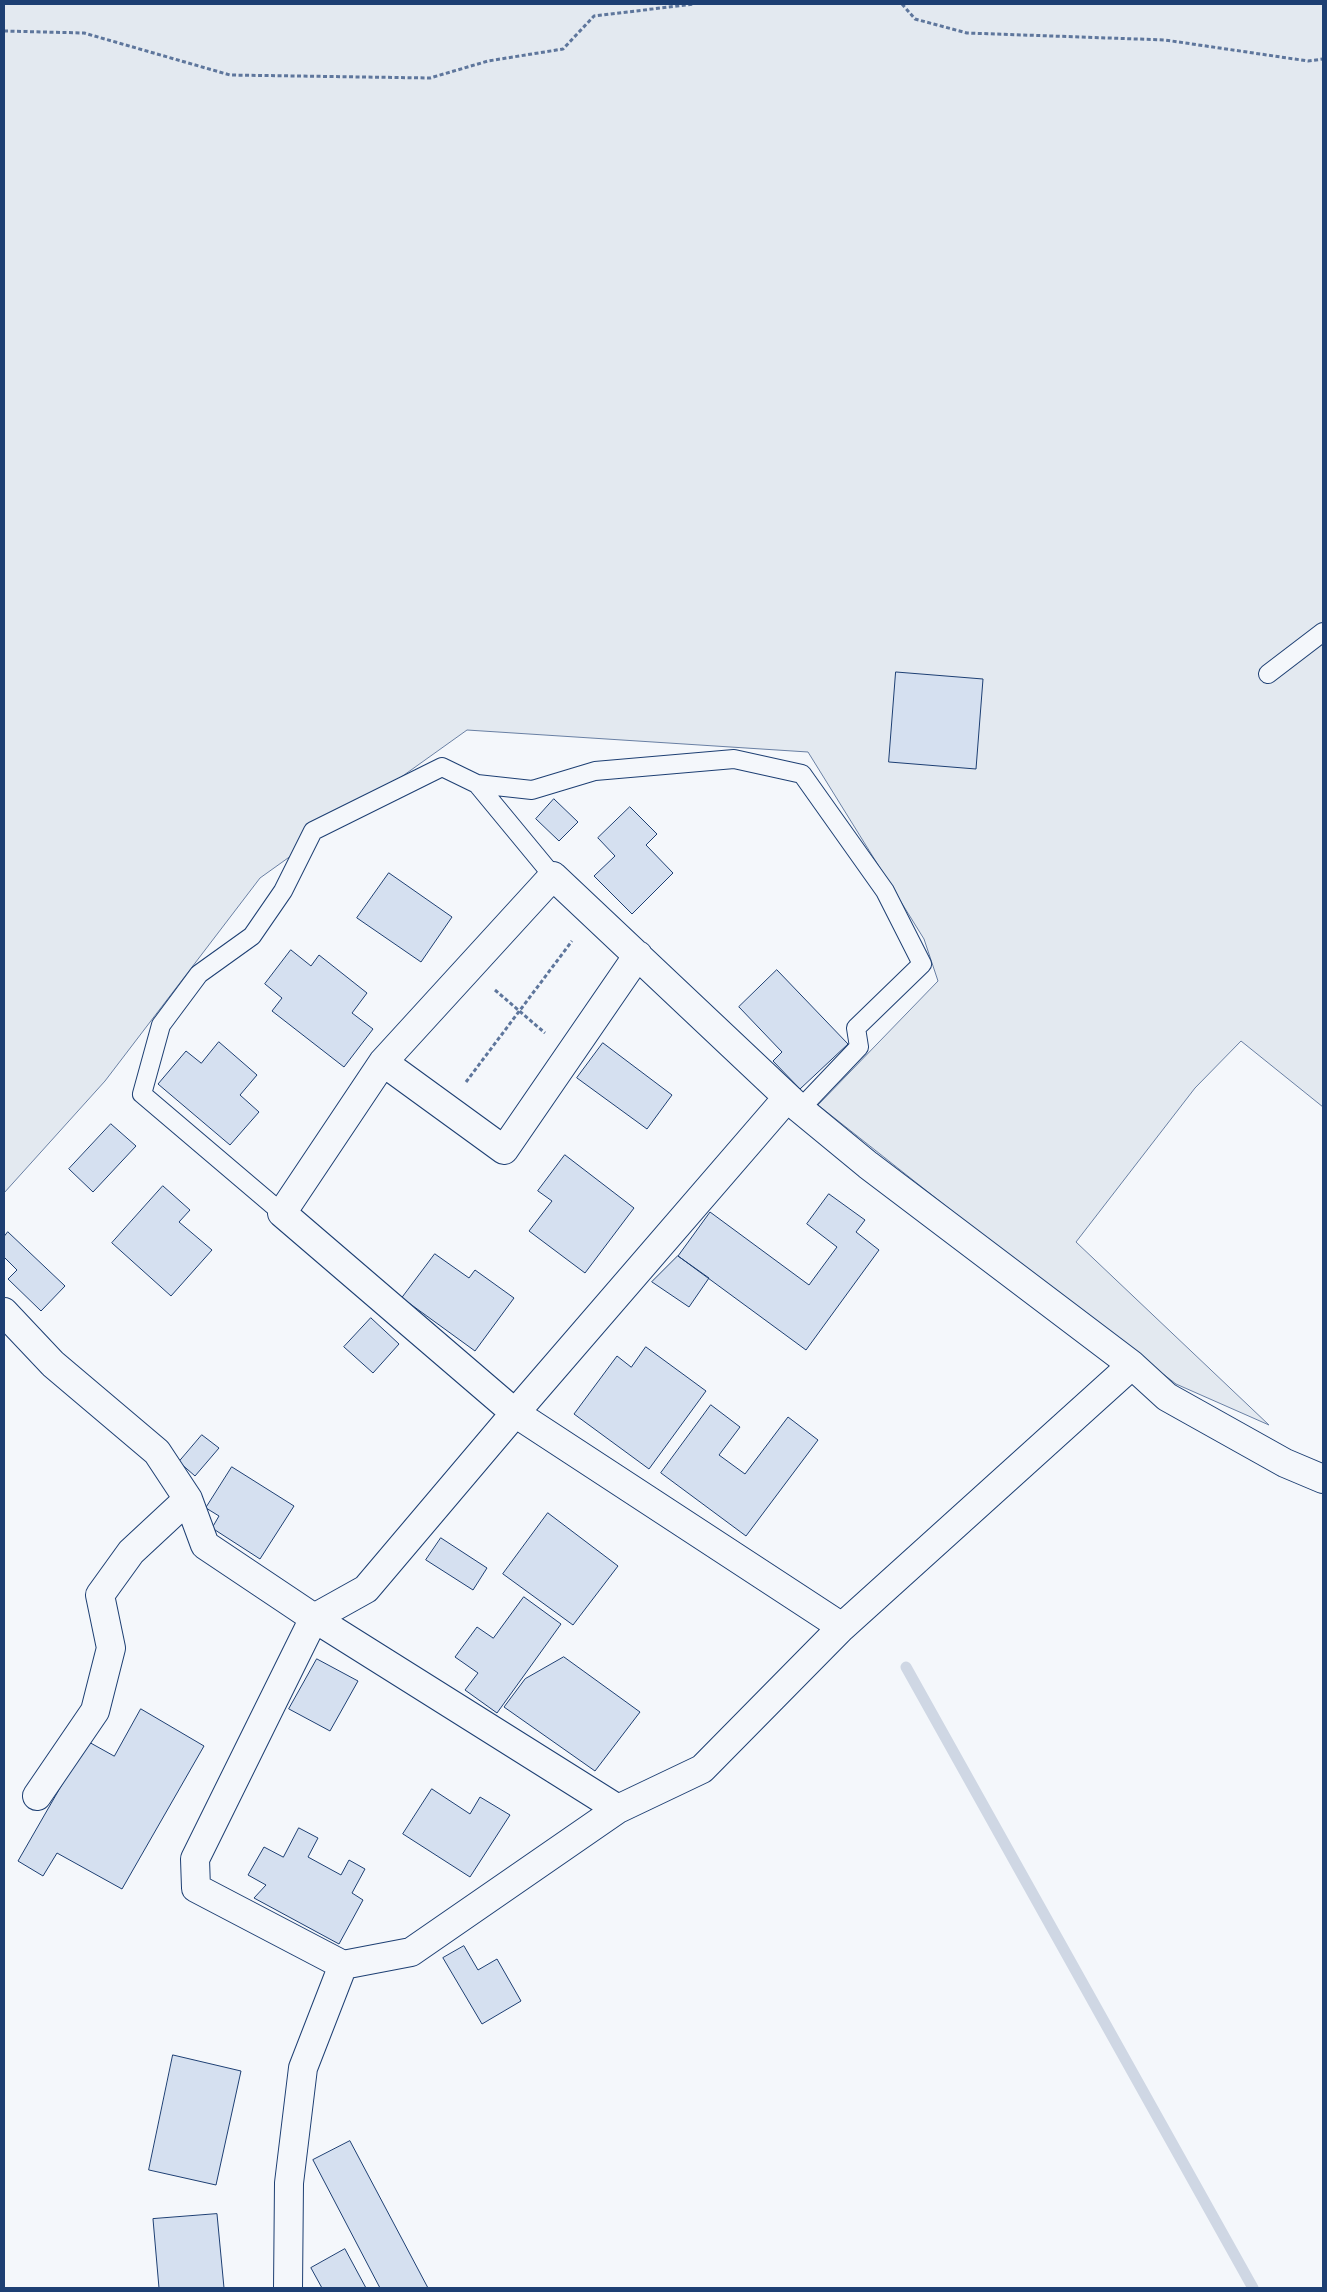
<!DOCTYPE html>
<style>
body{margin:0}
#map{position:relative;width:1327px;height:2292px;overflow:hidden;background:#f4f7fb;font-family:Barlow,sans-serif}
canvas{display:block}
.frame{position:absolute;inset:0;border:5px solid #1d3f73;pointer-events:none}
</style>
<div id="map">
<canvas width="1327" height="2292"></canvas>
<div class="frame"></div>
</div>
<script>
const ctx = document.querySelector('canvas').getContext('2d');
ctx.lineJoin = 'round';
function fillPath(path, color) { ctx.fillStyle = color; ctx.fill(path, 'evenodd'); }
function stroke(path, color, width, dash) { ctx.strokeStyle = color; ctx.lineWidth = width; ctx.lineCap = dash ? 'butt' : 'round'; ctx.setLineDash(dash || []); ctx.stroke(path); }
const green = new Path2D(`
 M4 4H1323V1107L1241 1041 1195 1088 1076 1242 1269 1425 1176 1384 985 1237 818 1105 938 981 924 939 808 752 467 730 260 878 105 1081 4 1193Z`);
const stream = new Path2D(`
 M906 1667 1253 2288`);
const building = new Path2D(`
 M896 672 983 679 976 769 889 762Z
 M554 799 578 822 559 841 536 819Z
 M630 807 657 834 646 845 673 873 632 914 594 876 615 856 598 838Z
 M389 873 452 917 421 962 357 918Z
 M291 950 311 966 319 955 367 993 352 1013 373 1029 344 1067 272 1011 282 998 265 984Z
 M777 970 848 1044 800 1089 773 1061 782 1052 739 1007Z
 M219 1042 257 1075 240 1095 259 1112 230 1145 158 1084 186 1051 201 1063Z
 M603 1043 672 1095 647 1129 577 1078Z
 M111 1124 136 1146 93 1192 69 1169Z
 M565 1155 634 1208 585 1273 529 1231 552 1201 538 1191Z
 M163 1186 190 1210 179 1222 212 1250 171 1296 112 1243Z
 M829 1194 865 1220 856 1232 879 1250 806 1350 678 1256 710 1212 809 1285 837 1247 807 1224Z
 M8 1232 65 1286 41 1311 8 1279 17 1270 4 1257V1237Z
 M435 1254 469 1278 475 1270 514 1298 475 1351 402 1298Z
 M678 1256 709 1278 689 1307 652 1282Z
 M371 1318 399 1344 373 1373 344 1347Z
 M646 1347 706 1391 649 1469 574 1414 617 1356 631 1367Z
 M711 1405 740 1427 719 1455 745 1474 788 1417 818 1440 746 1536 661 1473Z
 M202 1435 219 1448 195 1476 179 1462Z
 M232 1467 294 1506 260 1559 212 1528 219 1516 206 1508Z
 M548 1513 618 1566 573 1625 503 1574Z
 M441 1538 487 1568 473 1590 426 1560Z
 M524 1597 561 1624 497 1713 465 1690 478 1673 455 1657 477 1627 493 1638Z
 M564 1657 640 1712 595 1771 504 1707 525 1679Z
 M317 1659 358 1681 330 1731 289 1709Z
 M141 1709 204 1746 122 1889 57 1853 43 1876 18 1861 87 1741 114 1756Z
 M432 1789 470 1814 480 1797 510 1815 470 1877 403 1834Z
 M299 1828 318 1838 308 1857 341 1875 349 1860 365 1869 352 1893 363 1900 339 1944 254 1898 266 1885 248 1875 264 1847 283 1857Z
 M464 1946 478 1970 497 1959 521 2001 482 2024 443 1958Z
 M173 2055 241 2071 216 2185 149 2170Z
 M350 2141 428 2288H380L313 2160Z
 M217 2214 224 2288H159L153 2219Z
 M345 2249 366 2288H322L311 2268Z`);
const path = new Path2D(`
 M902 4 915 19 967 33 1165 40 1308 61 1323 59
 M4 31 84 33 230 75 430 78 488 61 563 49 594 16 694 4
 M495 990 545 1033
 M466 1082 572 941`);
const lane = new Path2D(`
 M1268 674 1323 632
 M477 784 532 790 595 771 734 759 802 774 885 891 922 964 856 1028 859 1047 800 1109
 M282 1213 142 1094 161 1025 199 974 252 936 283 891 313 831 442 767 477 784 553 876`);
const street = new Path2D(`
 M383 1062 504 1150 638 955
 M4 1312 53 1364 157 1452 188 1499 205 1545 314 1618 618 1809
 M842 1627 1132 1365
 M37 1796 95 1711 111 1648 100 1595 131 1552 188 1499
 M343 1965 196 1888 195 1859 314 1618 366 1589 515 1413 787 1098
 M288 2288 289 2183 303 2068 343 1965 411 1952 618 1809 702 1769 842 1627 515 1413 282 1213 383 1062 553 876 800 1109 868 1165 1132 1365 1167 1397 1285 1463 1323 1479`);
fillPath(green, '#e3e9f0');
stroke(green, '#687fa3', 1);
stroke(stream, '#cfd7e4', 11);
fillPath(building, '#d5e0f0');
stroke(building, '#1d3f73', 1);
stroke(lane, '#1d3f73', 20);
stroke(street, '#1d3f73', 30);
stroke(path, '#5e769c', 3, [4, 2.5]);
stroke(lane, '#f4f7fb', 18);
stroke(street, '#f4f7fb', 28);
</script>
